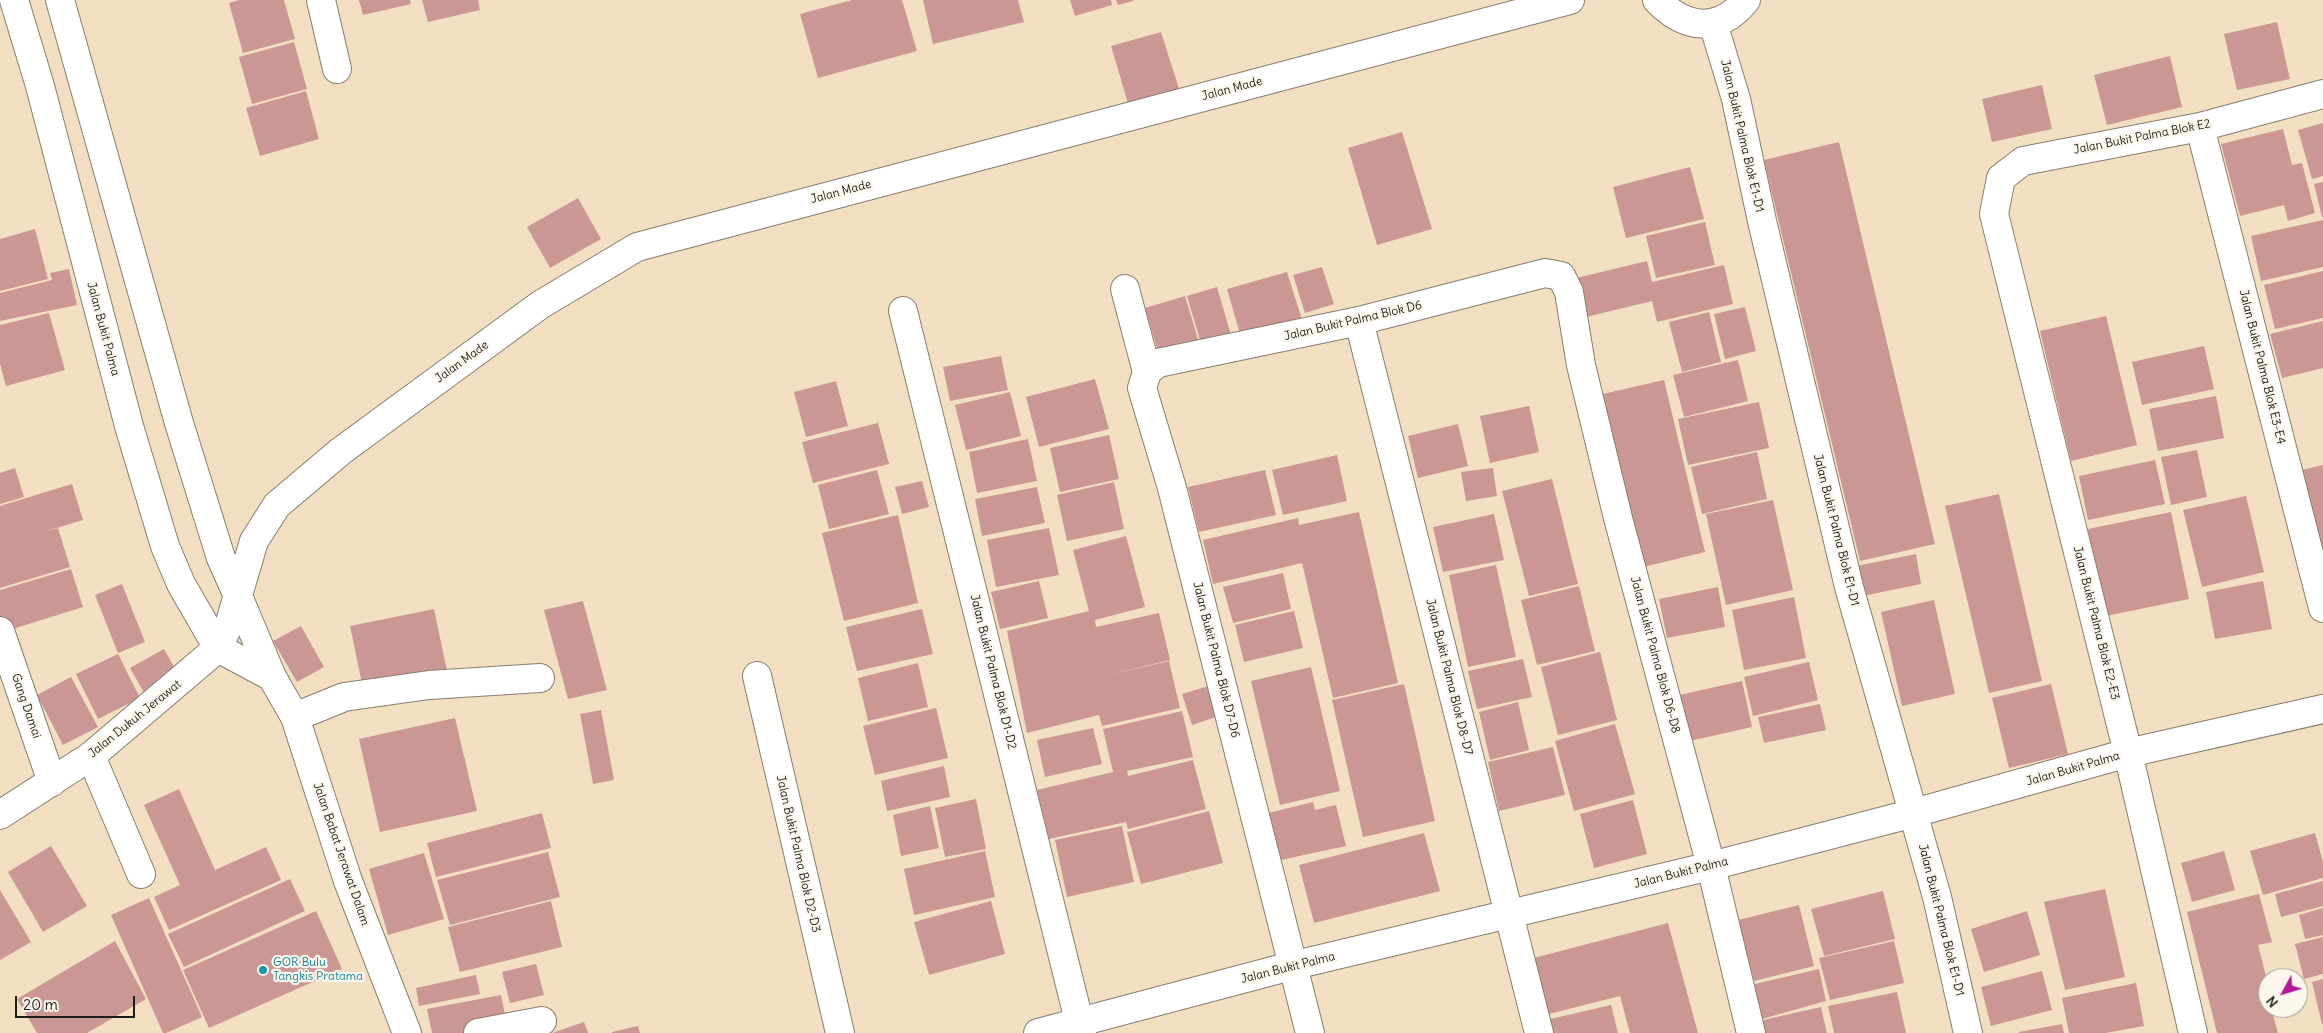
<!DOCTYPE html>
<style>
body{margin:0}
#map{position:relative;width:2323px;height:1033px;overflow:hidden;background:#f2dfc2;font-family:Delius,sans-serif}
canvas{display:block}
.north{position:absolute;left:2258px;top:968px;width:50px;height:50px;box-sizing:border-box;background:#fbf7ec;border:1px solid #a29f99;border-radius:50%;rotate:231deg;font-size:14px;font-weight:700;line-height:20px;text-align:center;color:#1c1c1c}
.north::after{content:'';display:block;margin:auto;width:18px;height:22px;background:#b5179e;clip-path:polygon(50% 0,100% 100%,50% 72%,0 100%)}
.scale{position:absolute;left:15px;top:996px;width:120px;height:22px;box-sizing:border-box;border:2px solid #1c1c1c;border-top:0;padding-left:6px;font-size:15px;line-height:18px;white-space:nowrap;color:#1c1c1c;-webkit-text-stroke:4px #fbf7ec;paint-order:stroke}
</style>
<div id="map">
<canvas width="2323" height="1033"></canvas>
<div class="north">N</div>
<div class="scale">20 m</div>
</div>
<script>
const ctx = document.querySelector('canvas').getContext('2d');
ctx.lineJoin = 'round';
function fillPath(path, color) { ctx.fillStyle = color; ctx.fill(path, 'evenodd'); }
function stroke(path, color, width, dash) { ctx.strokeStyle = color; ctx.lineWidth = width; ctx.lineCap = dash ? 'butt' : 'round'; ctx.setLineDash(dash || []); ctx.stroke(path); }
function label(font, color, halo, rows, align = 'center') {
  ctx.font = font + ' Delius,sans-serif'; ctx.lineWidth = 4.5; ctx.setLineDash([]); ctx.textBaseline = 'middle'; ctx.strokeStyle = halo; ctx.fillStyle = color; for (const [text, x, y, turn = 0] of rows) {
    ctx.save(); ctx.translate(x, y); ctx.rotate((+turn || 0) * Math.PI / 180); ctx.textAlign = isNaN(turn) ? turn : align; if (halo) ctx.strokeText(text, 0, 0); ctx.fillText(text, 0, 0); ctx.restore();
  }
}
const building = new Path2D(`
 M239 0H284L295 39 243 53 229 3Z
 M359 0H410L411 4 363 15Z
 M422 0H478L480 10 428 22Z
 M852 0H902L917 51 818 78 800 14Z
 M923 0H1018L1024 22 933 44Z
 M1070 0H1111L1112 5 1075 16Z
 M1116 0H1133V1L1118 5Z
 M2277 22 2290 79 2237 90 2224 34Z
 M1161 32 1181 95 1130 110 1111 46Z
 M294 42 307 89 252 104 239 57Z
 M2170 56 2182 107 2107 125 2094 75Z
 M2042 85 2052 129 1992 142 1982 99Z
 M306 91 319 139 260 156 246 108Z
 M2323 123V176L2312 179 2298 130Z
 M2283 129 2292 165 2302 163 2315 213 2288 221 2284 205 2240 216 2221 144Z
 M1402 132 1432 229 1377 245 1348 148Z
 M1839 142 1935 544 1860 561 1764 160Z
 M1690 167 1704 219 1626 238 1613 187Z
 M2323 182V217H2322L2314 184Z
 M578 198 601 239 550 268 527 227Z
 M2323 220V267L2261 281 2251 236Z
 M1705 222 1715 265 1656 278 1646 236Z
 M35 229 48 279 0 291V239Z
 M1647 261 1652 282 1724 265 1733 304 1657 322 1652 301 1578 319 1568 280Z
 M1322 267 1334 304 1305 313 1293 275Z
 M69 269 77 305 0 321V293L52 280 50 273Z
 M2323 271V318L2275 329 2264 285Z
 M1287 272 1303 323 1242 341 1227 289Z
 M1217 287 1233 342 1203 350 1187 296Z
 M1185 296 1200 346 1160 358 1145 308Z
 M1745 307 1756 351 1725 359 1714 314Z
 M1709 312 1721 362 1682 372 1669 322Z
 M49 313 65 370 6 386 0 364V325Z
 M2106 316 2137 445 2071 461 2040 331Z
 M2323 321V368L2282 378 2270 334Z
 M2204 346 2214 389 2142 405 2132 362Z
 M1001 356 1008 390 950 401 943 367Z
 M1738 360 1748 401 1684 417 1673 375Z
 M1095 379 1109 429 1039 447 1026 397Z
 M1664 380 1705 552 1635 569 1594 396Z
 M836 381 848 426 806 437 794 392Z
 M1010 392 1021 436 966 450 955 405Z
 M2216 396 2224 438 2158 451 2149 409Z
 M1759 402 1769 448 1688 465 1678 419Z
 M1529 406 1539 452 1490 463 1480 416Z
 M878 423 889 464 813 483 802 442Z
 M1458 424 1468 466 1418 478 1408 436Z
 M1109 435 1119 479 1060 492 1050 448Z
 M1028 439 1037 481 977 493 969 452Z
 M2197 450 2207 497 2171 505 2161 457Z
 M1757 452 1767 499 1702 514 1691 467Z
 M1337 455 1347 501 1283 515 1272 470Z
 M2155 460 2165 504 2088 520 2079 476Z
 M2323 465V562L2298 471Z
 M15 468 24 497 0 504V473Z
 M1493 468 1497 496 1466 501 1461 472Z
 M877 470 889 514 829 529 818 485Z
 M1265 470 1276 515 1199 532 1188 487Z
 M1552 479 1578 584 1529 596 1502 491Z
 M922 481 929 507 902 514 895 487Z
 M1114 482 1124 529 1067 541 1057 495Z
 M72 484 83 520 40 533 58 528 70 567 0 588V506Z
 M1037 487 1045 523 982 536 975 499Z
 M1999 494 2042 681 1989 693 1945 506Z
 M2246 496 2264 572 2202 587 2183 510Z
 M1773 500 1793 590 1726 605 1706 514Z
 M1359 512 1398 683 1333 698 1302 563 1213 584 1203 540 1298 518 1299 525Z
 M2171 512 2189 599 2106 616 2088 529Z
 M1494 514 1504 560 1443 572 1433 527Z
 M898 515 918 603 844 621 822 533Z
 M1049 528 1059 575 996 587 987 540Z
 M1126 536 1145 607 1095 620 1096 627 1159 613 1170 660 1105 676 1169 661 1180 708 1102 726 1099 715 1027 733 1007 631 1089 611 1073 550Z
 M1916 554 1921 584 1853 598 1846 568Z
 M1496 565 1516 657 1468 667 1449 575Z
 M71 569 83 607 3 632 0 624V590Z
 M1283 573 1291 609 1233 623 1223 587Z
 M1039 581 1048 618 1000 629 991 592Z
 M2263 581 2272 629 2215 639 2206 592Z
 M122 584 145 642 118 653 95 595Z
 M1579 586 1595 651 1537 665 1521 600Z
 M1718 587 1725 627 1667 638 1659 599Z
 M1794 597 1806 658 1744 670 1732 610Z
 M1934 600 1955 694 1902 706 1881 612Z
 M583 601 607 690 568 699 544 610Z
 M434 609 447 671 363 688 350 626Z
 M922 609 933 654 857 671 846 627Z
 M1294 611 1303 648 1244 662 1235 625Z
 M301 626 324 667 297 682 273 641Z
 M164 649 180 677 146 696 130 668Z
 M1600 652 1617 720 1558 735 1541 667Z
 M118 654 140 698 98 719 76 674Z
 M1523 659 1532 697 1477 709 1468 671Z
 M1809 662 1818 700 1753 716 1744 677Z
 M918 663 928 707 868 721 858 678Z
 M1311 667 1340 791 1280 805 1251 681Z
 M71 677 98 727 63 745 37 695Z
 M1742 681 1752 727 1685 742 1675 696Z
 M1404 684 1435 821 1363 837 1332 700Z
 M2051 684 2068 754 2009 768 1992 698Z
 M1212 685 1222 715 1192 725 1182 694Z
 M1518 702 1529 750 1490 760 1479 712Z
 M1820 704 1826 730 1764 743 1758 717Z
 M936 708 948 758 875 775 863 726Z
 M601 710 614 780 593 784 580 714Z
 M1182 711 1193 757 1127 771 1128 776 1193 760 1206 809 1128 829 1126 822 1049 839 1037 790 1113 772 1103 729Z
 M455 718 477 811 380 832 359 739Z
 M1615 724 1635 794 1574 811 1555 741Z
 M1093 728 1102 764 1045 777 1037 740Z
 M1553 747 1565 795 1499 811 1488 762Z
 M944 766 950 797 887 811 881 781Z
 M179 789 215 870 266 847 281 880 169 930 154 897 180 885 144 805Z
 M976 799 986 849 945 857 935 808Z
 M1633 800 1647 854 1594 868 1580 814Z
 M1313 802 1315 810 1336 805 1346 846 1276 861 1264 814Z
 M930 806 939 848 901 856 893 815Z
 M1209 811 1223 863 1141 884 1127 832Z
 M542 813 551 848 436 877 427 843Z
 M1122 826 1134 882 1067 897 1055 840Z
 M1424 833 1440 891 1314 923 1299 865Z
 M2315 833 2323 862V878L2263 895 2250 851Z
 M51 846 87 906 43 932 8 872Z
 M985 851 995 897 914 915 904 869Z
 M2224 851 2235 890 2192 902 2181 863Z
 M548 852 560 897 450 925 437 880Z
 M424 853 444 919 388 935 369 869Z
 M290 879 305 911 184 967 168 934Z
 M2323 881V906L2281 917 2275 894Z
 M2105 889 2125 977 2065 990 2044 902Z
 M0 890 31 942 0 960Z
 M1883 891 1895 939 1824 956 1811 909Z
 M2259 894 2272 942 2258 945 2268 984V1008H2271L2278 1033H2217L2187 912Z
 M149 898 202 1017 166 1033H163L111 915Z
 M551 901 562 947 460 972 448 927Z
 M991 901 1005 954 929 975 914 922Z
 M1799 905 1814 966 1754 981 1738 920Z
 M2323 908V935L2305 939 2299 915Z
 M316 911 342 969 209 1028 183 970Z
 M2027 911 2040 955 1984 972 1971 929Z
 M1668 923 1698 1033H1630L1620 996 1541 1016 1526 960Z
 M2323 937V974L2304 979 2295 944Z
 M115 941 146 999 87 1033H37L17 999Z
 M1894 941 1904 983 1830 1000 1819 958Z
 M536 964 544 995 510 1003 502 972Z
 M1819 969 1826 1001 1751 1022 1742 987Z
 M2042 971 2052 1010 1991 1026 1981 987Z
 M476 975 480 994 419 1006 416 988Z
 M2323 979V1024H2322L2312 982Z
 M2136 983 2144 1026 2106 1033H2069L2062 998Z
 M1897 992 1906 1033H1834L1828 1006Z
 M501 995 507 1025 462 1033H432L427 1009Z
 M1611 1005 1618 1033H1549L1546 1020Z
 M1821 1007 1827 1033H1756L1754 1022Z
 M584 1022 588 1033H552Z
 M2062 1024 2064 1033H2019V1032Z
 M638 1026 640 1033H612V1032Z`);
const minor = new Path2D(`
 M14 0 40 86 129 426 165 546 181 584 218 648
 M60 0 179 423 221 558 238 596
 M321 0 337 69
 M1713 23 1736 99 1762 221 1849 587 1937 897 1968 1033
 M2200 127 2323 608
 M1125 289 1147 372 1142 388 1172 488 1310 1033
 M903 311 1082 1033
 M1359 321 1539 1033
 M1147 372 1158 363 1359 321 1545 273 1561 276 1569 292 1581 365 1618 518 1711 866 1751 1033
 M0 631 52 782
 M757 676 840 1033
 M295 717 344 697 429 685 540 678
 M91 756 141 874
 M478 1033 542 1021
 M1038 1033 1295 965 1711 866 1914 813 2128 753 2323 709
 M2193 1033 2128 753 1994 214 2001 178 2023 161 2200 127 2323 94`);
const tertiary = new Path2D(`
 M1657 0C1685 29 1719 34 1746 0
 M238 596 272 677 295 717 348 881 407 1033
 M218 648 272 677
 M0 815 91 756 218 648 230 622 254 541 277 505 341 451 540 305 637 247 1570 0`);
const markers = [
 [263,970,5,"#0f9aa8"]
];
const streetNames = [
 ["Jalan Made",1232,89,-15],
 ["Jalan Bukit Palma Blok E1-D1",1742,136,77],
 ["Jalan Bukit Palma Blok E2",2142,137,-11],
 ["Jalan Made",841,192,-15],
 ["Jalan Bukit Palma Blok D6",1353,321,-13],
 ["Jalan Bukit Palma",103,329,75],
 ["Jalan Made",462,362,-36],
 ["Jalan Bukit Palma Blok E3-E4",2262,367,76],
 ["Jalan Bukit Palma Blok E1-D1",1836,530,76],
 ["Jalan Bukit Palma Blok E2-E3",2096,623,76],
 ["Jalan Bukit Palma Blok D6-D8",1655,655,75],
 ["Jalan Bukit Palma Blok D7-D6",1216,660,76],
 ["Jalan Bukit Palma Blok D1-D2",993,672,76],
 ["Jalan Bukit Palma Blok D8-D7",1449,677,76],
 ["Gang Damai",26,706,71],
 ["Jalan Dukuh Jerawat",135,719,-39],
 ["Jalan Bukit Palma",2073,769,-16],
 ["Jalan Babat Jerawat Dalam",341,854,71],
 ["Jalan Bukit Palma Blok D2-D3",798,854,77],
 ["Jalan Bukit Palma",1681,873,-14],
 ["Jalan Bukit Palma Blok E1-D1",1941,920,76],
 ["Jalan Bukit Palma",1288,968,-14]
];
const cultureNames = [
 ["GOR Bulu",273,963],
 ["Tangkis Pratama",273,977]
];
fillPath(building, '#cb9794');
stroke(minor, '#877e6f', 30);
stroke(tertiary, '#877e6f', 30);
stroke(minor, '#fff', 28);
stroke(tertiary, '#fff', 28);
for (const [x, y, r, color] of markers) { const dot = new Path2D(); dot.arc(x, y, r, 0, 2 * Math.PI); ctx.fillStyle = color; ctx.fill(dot); stroke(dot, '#fbf7ec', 2); }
label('12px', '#1c1c1c', '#fbf7ec', streetNames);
label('12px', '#0d838f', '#fbf7ec', cultureNames, 'left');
</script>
